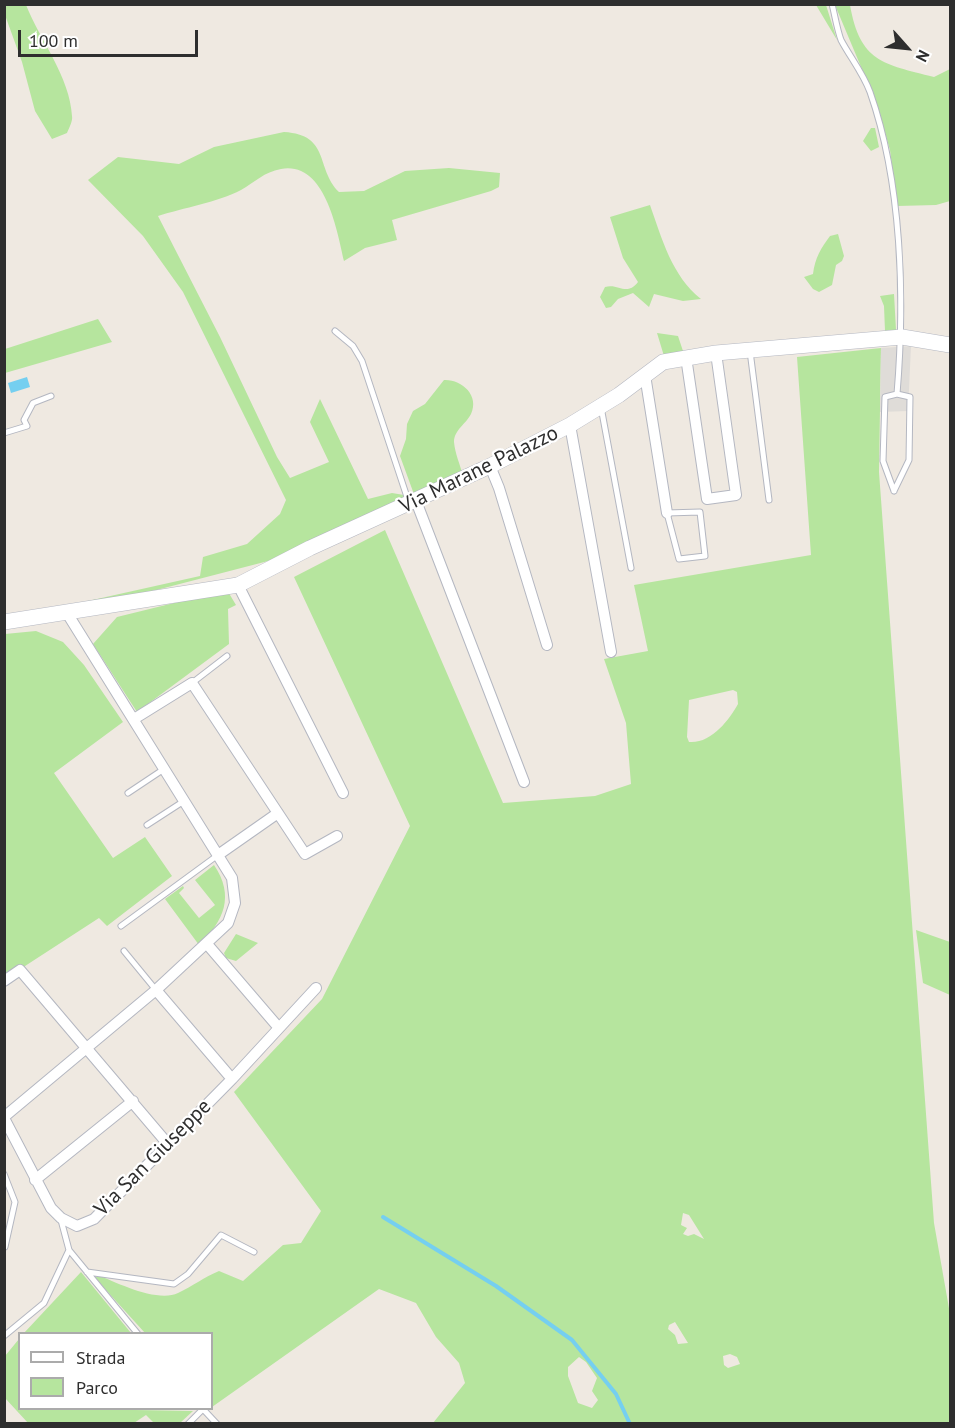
<!DOCTYPE html>
<style>
body{margin:0}
#map{position:relative;width:955px;height:1428px;overflow:hidden;background:#efe9e1;font-family:"PT Sans",sans-serif}
canvas{display:block}
.frame{position:absolute;inset:0;border:6px solid #2e2e2e;pointer-events:none}
.legend{position:absolute;left:18px;top:1332px;width:195px;height:78px;box-sizing:border-box;background:#fff;border:2px solid #ababab;margin:0;padding:8px 10px;list-style:none;font-size:18px;color:#2e2e2e}
.legend li{display:flex;align-items:center;gap:12px;height:30px}
.legend b{width:30px;border:2px solid #ababab}
.north{position:absolute;left:877px;top:18px;width:60px;height:60px;-webkit-text-stroke:4px #fff;paint-order:stroke;rotate:117deg;font-size:16px;font-weight:700;line-height:24px;text-align:center;color:#2e2e2e}
.north::after{content:'';display:block;margin:auto;width:21px;height:27px;background:#2e2e2e;clip-path:polygon(50% 0,100% 100%,50% 72%,0 100%)}
.scale{position:absolute;left:18px;top:30px;width:180px;height:27px;box-sizing:border-box;border:3px solid #2e2e2e;border-top:0;padding-left:8px;font-size:18px;line-height:21px;white-space:nowrap;color:#2e2e2e;-webkit-text-stroke:4px #fff;paint-order:stroke}
</style>
<div id="map">
<canvas width="955" height="1428"></canvas>
<div class="frame"></div>
<ul class="legend">
<li><b style="height:8px;background:#fff"></b>Strada</li>
<li><b style="height:16px;background:#b6e59e"></b>Parco</li>
</ul>
<div class="north">N</div>
<div class="scale">100 m</div>
</div>
<script>
const ctx = document.querySelector('canvas').getContext('2d');
ctx.lineJoin = 'round';
function fillPath(path, color) { ctx.fillStyle = color; ctx.fill(path, 'evenodd'); }
function stroke(path, color, width, dash) { ctx.strokeStyle = color; ctx.lineWidth = width; ctx.lineCap = dash ? 'butt' : 'round'; ctx.setLineDash(dash || []); ctx.stroke(path); }
function label(font, color, halo, rows, align = 'center') {
  ctx.font = font + ' "PT Sans",sans-serif'; ctx.lineWidth = 4.5; ctx.setLineDash([]); ctx.textBaseline = 'middle'; ctx.strokeStyle = halo; ctx.fillStyle = color; for (const [text, x, y, turn = 0] of rows) {
    ctx.save(); ctx.translate(x, y); ctx.rotate((+turn || 0) * Math.PI / 180); ctx.textAlign = isNaN(turn) ? turn : align; if (halo) ctx.strokeText(text, 0, 0); ctx.fillText(text, 0, 0); ctx.restore();
  }
}
const green = new Path2D(`
 M5 4 26 5C40 40 70 77 72 116 73 121 69 128 67 133L52 139 35 111 22 62 5 15Z
 M816 5H826L837 40Z
 M835 5H850C860 62 883 64 934 77L950 69V201L936 205 897 206 890 150 877 105Z
 M871 128H875L879 147 871 151 863 141Z
 M284 132C331 135 315 168 339 192L364 191 405 171 449 168 500 173 499 187 491 191 392 220 397 240 365 248 344 261C337 230 325 161 281 169 264 172 255 182 241 190 218 202 183 208 158 216L220 337 277 457 290 478 329 462 310 422 320 399 368 499 392 493 404 495 406 503 272 560 118 600 79 603 200 576 203 557 247 544 280 514 286 500 183 292 143 236 88 180 118 157 179 164 214 147Z
 M650 205C662 239 672 276 701 299L683 301 654 294 649 307 633 293 618 299 611 307 606 308 600 297 605 287C619 283 626 297 638 282L623 258 610 217Z
 M838 234 844 256 842 261 836 265 832 285 819 292 813 289 804 277 813 274C815 258 821 248 830 236Z
 M894 294 896 330 885 331 884 306 880 296Z
 M98 319 112 342 5 373V349Z
 M657 333 678 336 683 351 664 356Z
 M881 348 879 472 934 1223 950 1314V1423H433L465 1383 459 1363 436 1337 416 1303 379 1289 212 1407V1334L145 1333 95 1278 98 1275C117 1283 158 1303 178 1293 193 1286 204 1277 219 1271L243 1281 283 1245 301 1243 321 1211 234 1092 322 999 410 826 294 577 385 530 503 803 595 796 631 784 626 723 604 659 648 651 634 585 811 555 797 357ZM733 690 737 692 738 704C729 720 711 744 689 742L687 737 689 700ZM683 1213 689 1215 704 1239 694 1234 688 1236 683 1234 687 1228 681 1225ZM675 1322 688 1343 678 1344 675 1335 668 1329 669 1325ZM730 1354 737 1357 740 1364 728 1368 724 1365 723 1356ZM579 1357 586 1362 597 1378 592 1391 598 1400 592 1408 578 1403 568 1376V1367Z
 M444 380C461 379 480 395 471 414 466 424 454 430 454 442 455 453 460 465 463 475L415 497 400 456 406 439 407 424 413 411 425 404Z
 M227 590 236 605 228 609 229 644 137 712 93 644 117 617Z
 M36 631 63 642 84 665 123 722 54 773 113 858 145 837 172 876 107 926 99 918 5 979V634Z
 M214 865C235 896 224 921 199 945L165 899 183 886 184 888 179 893 199 918 215 905 195 880Z
 M916 930 950 942V995L923 983Z
 M236 934 258 943 236 961 226 958 224 953Z
 M81 1272 131 1333H24Z
 M19 1339 20 1408 193 1411 180 1423H154L146 1415 134 1423H28L5 1398V1356Z`);
const plaza = new Path2D(`
 M911 346 908 411 880 412 881 348Z`);
const water = new Path2D(`
 M27 377 30 387 11 393 8 383Z`);
const stream = new Path2D(`
 M383 1217 496 1286 572 1340 616 1394 630 1424`);
const lane = new Path2D(`
 M832 4C835 16 837 29 841 40 850 57 863 73 870 92 902 183 905 298 897 394L910 397 909 460 894 491
 M335 331 353 346 362 361 408 500
 M750 351 769 500
 M601 407 631 568
 M4 433 27 426 24 420 33 403 51 396
 M894 491 883 461 885 397 897 394
 M700 512 705 556 679 559 667 513Z
 M192 683 227 656
 M128 793 164 769
 M147 825 184 801
 M121 926 218 855
 M124 951 156 990
 M4 1174 15 1202 5 1247
 M61 1220 69 1250 138 1334
 M87 1272 174 1284 188 1274 221 1235 254 1252
 M4 1336 44 1303 69 1250
 M202 1408 217 1424
 M188 1424 203 1409`);
const street = new Path2D(`
 M686 357 707 499 736 495 716 353
 M645 375 667 513
 M570 425 611 652
 M490 466 499 488 547 645
 M416 501 524 782
 M238 585 343 793
 M134 719 192 683 305 854 337 836
 M218 855 278 813
 M207 944 279 1028
 M4 981 20 970 167 1143
 M156 990 232 1079
 M4 1117 156 990 228 923 235 903 232 878 67 613
 M4 1118 51 1208 61 1218 77 1226 94 1219 232 1079 316 988
 M35 1180 133 1101`);
const secondary = new Path2D(`
 M4 622 238 585 310 548 490 466 570 425 619 395 663 362 716 353 902 337 950 345`);
const streetNames = [
 ["Via Marane Palazzo",479,470,-26],
 ["Via San Giuseppe",153,1158,-45]
];
fillPath(green, '#b6e59e');
fillPath(plaza, '#dfdcd8');
fillPath(water, '#75cff0');
stroke(stream, '#75cff0', 4);
stroke(lane, '#b4b7c1', 7);
stroke(street, '#b4b7c1', 12);
stroke(secondary, '#b4b7c1', 16);
stroke(lane, '#fff', 5);
stroke(street, '#fff', 10);
stroke(secondary, '#fff', 15);
label('21px', '#2e2e2e', '#fff', streetNames);
</script>
